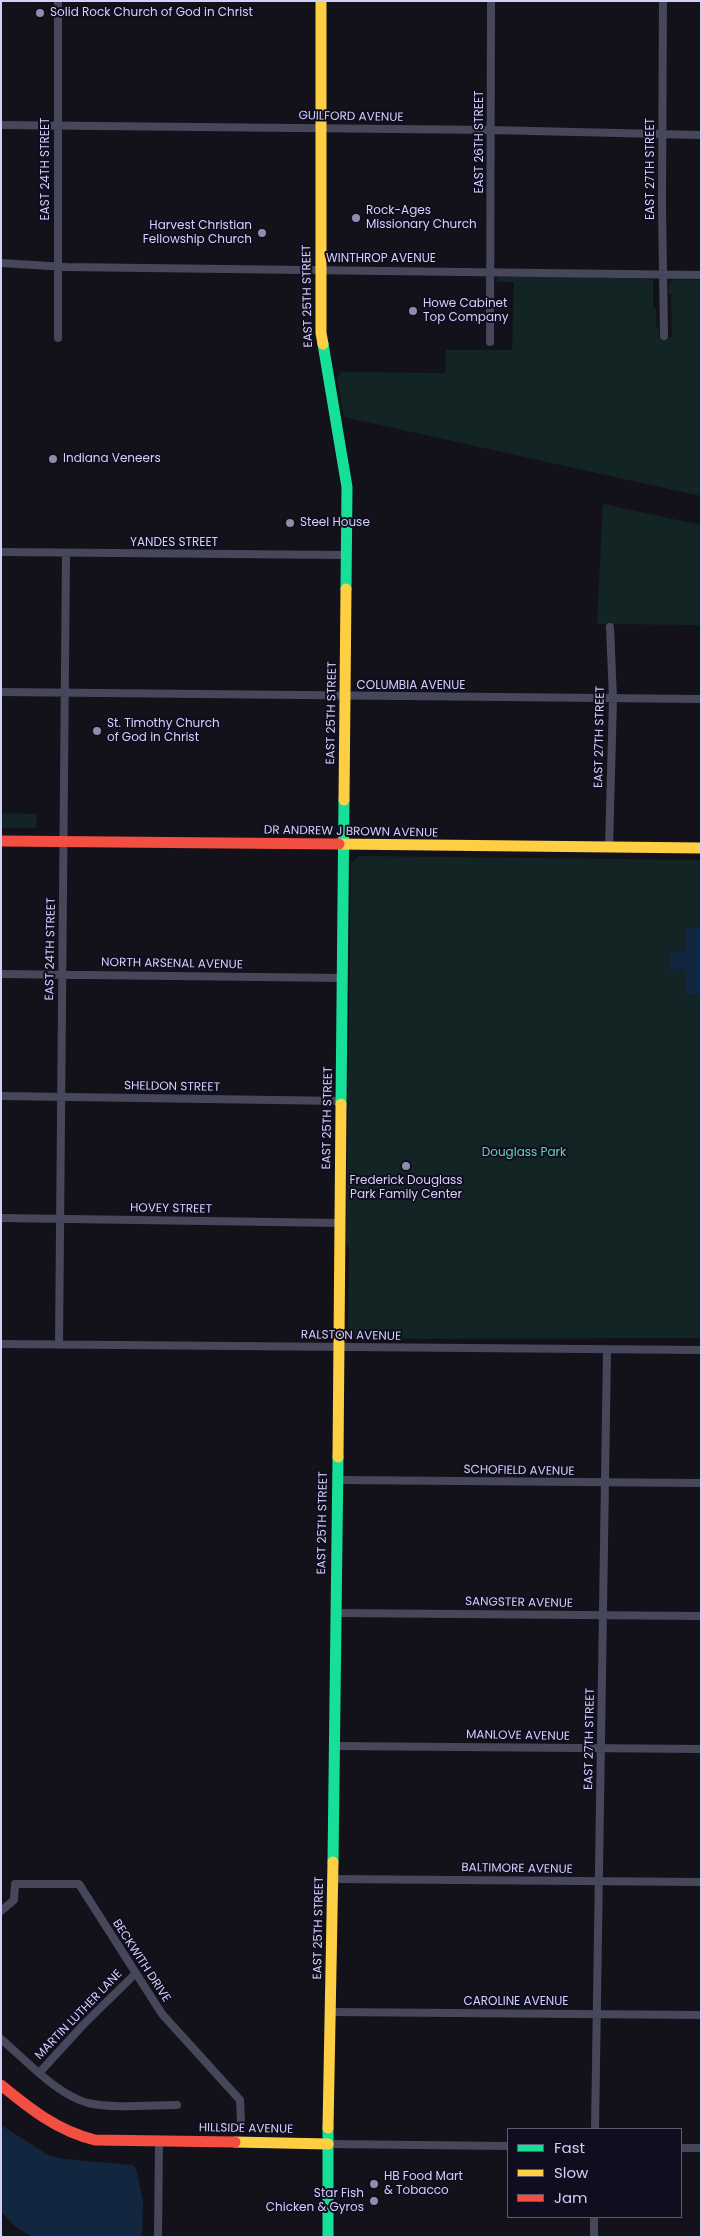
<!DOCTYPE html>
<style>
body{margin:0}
#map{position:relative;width:702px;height:2238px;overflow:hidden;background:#13121a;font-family:Poppins,sans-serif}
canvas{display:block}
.frame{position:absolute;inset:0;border:2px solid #d3cffb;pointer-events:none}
.legend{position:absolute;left:507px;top:2128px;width:175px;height:90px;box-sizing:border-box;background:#100e1e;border:1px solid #5e5b76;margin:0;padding:6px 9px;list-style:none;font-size:15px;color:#d3cffb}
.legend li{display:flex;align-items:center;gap:10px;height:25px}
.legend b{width:25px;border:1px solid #5e5b76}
</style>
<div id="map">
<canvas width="702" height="2238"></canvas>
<div class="frame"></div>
<ul class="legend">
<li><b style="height:6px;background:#16e098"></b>Fast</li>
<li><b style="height:6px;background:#ffcf43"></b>Slow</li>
<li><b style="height:6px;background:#f24e42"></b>Jam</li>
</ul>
</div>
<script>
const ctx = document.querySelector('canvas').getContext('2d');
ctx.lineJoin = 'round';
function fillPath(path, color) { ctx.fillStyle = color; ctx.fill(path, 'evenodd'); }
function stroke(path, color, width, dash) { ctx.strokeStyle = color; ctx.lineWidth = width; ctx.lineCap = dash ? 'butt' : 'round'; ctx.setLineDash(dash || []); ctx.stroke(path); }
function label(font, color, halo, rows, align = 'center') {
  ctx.font = font + ' Poppins,sans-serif'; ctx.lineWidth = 4; ctx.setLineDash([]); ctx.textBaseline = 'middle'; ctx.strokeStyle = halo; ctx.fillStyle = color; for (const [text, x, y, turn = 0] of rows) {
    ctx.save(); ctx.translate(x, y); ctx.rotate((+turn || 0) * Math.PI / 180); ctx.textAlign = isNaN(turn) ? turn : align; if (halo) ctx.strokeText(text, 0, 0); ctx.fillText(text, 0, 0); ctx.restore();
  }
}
const green = new Path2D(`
 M542 276 653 279V308H656V327L659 328V337H672L671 294H668L670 282 675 279 701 280V496L344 417 337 378 341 372 445 373 446 350H512L514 282H497V277Z
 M603 504 701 525V625L597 624Z
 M1 813 37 814 36 828H1Z
 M359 856 701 860V1338L348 1339 349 1248 346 1244 351 863Z`);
const water = new Path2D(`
 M685 928H701V994H685V969H669V952H685Z
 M1 2125 48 2155 64 2159 132 2165 136 2168 143 2202 142 2237H32L13 2225 1 2211Z`);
const street = new Path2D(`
 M58 1V338
 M663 1 662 205 664 336
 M1 125 492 130 701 135
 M1 263 66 267 701 275
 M490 342 491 1
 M1 552 346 555
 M1 692 701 699
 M609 847 613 699 610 627
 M1 974 343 978
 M1 1096 342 1101
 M1 1218 340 1223
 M1 1344 701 1350
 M59 1344 66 553
 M338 1480 701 1483
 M336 1613 701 1616
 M335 1746 701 1749
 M334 1879 701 1882
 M1 1911 14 1900 15 1884H79L162 2014 240 2100 241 2122
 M330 2012 701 2015
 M1 2039C26 2060 57 2095 88 2103 114 2109 150 2105 177 2105
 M40 2072 83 2025 136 1973
 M595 2129 607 1350
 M328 2144 508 2146
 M681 2148H701
 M158 2237 159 2142
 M594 2237V2217`);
const fast = new Path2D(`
 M323 344 347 487 346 589
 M341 1104 344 800
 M333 1862 338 1457
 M328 2237V2128`);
const slow = new Path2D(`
 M321 1V333L323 344
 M344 800 346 589
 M339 844 701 848
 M338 1457 341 1104
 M328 2128 333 1862
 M235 2142 328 2144`);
const jam = new Path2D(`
 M1 841 339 844
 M1 2085C30 2109 58 2131 95 2140L235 2142`);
const markers = [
 [40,13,5,"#908dac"],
 [356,218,5,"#908dac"],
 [262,233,5,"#908dac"],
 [413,311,5,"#908dac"],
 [53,459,5,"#908dac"],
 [290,523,5,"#908dac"],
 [97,731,5,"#908dac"],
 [406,1166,5,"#908dac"],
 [374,2184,5,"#908dac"],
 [374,2201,5,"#908dac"]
];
const poiNames = [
 ["Solid Rock Church of God in Christ",50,13],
 ["Rock-Ages",366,211],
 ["Missionary Church",366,225],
 ["Harvest Christian",252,226,"right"],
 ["Fellowship Church",252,240,"right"],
 ["Howe Cabinet",423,304],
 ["Top Company",423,318],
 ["Indiana Veneers",63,459],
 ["Steel House",300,523],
 ["St. Timothy Church",107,724],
 ["of God in Christ",107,738],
 ["Frederick Douglass",406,1181,"center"],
 ["Park Family Center",406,1195,"center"],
 ["HB Food Mart",384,2177],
 ["& Tobacco",384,2191],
 ["Star Fish",364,2194,"right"],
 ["Chicken & Gyros",364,2208,"right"]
];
const streetNames = [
 ["GUILFORD AVENUE",351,117,1],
 ["EAST 26TH STREET",480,142,-90],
 ["EAST 24TH STREET",46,169,-90],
 ["EAST 27TH STREET",651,169,-90],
 ["WINTHROP AVENUE",381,259],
 ["EAST 25TH STREET",308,296,-91],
 ["YANDES STREET",174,543],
 ["COLUMBIA AVENUE",411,686],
 ["EAST 25TH STREET",332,713,-89],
 ["EAST 27TH STREET",600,737,-89],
 ["DR ANDREW J BROWN AVENUE",351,832,1],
 ["EAST 24TH STREET",51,949,-89],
 ["NORTH ARSENAL AVENUE",172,964,1],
 ["SHELDON STREET",172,1087,1],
 ["EAST 25TH STREET",328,1118,-89],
 ["HOVEY STREET",171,1209,1],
 ["RALSTON AVENUE",351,1336,1],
 ["SCHOFIELD AVENUE",519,1471,1],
 ["EAST 25TH STREET",323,1523,-89],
 ["SANGSTER AVENUE",519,1603,1],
 ["MANLOVE AVENUE",518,1736,1],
 ["EAST 27TH STREET",590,1739,-89],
 ["BALTIMORE AVENUE",517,1869,1],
 ["EAST 25TH STREET",319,1928,-89],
 ["BECKWITH DRIVE",141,1961,57],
 ["CAROLINE AVENUE",516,2002],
 ["MARTIN LUTHER LANE",79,2015,-46],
 ["HILLSIDE AVENUE",246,2129,1]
];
const parkNames = [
 ["Douglass Park",524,1153]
];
fillPath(green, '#122524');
fillPath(water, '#12263f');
stroke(street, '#47475b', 8);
stroke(fast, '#16e098', 11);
stroke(slow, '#ffcf43', 11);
stroke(jam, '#f24e42', 11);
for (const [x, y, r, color] of markers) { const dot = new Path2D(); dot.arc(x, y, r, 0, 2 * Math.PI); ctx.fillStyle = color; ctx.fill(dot); stroke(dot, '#100e1e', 2); }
label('12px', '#d3cffb', '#100e1e', poiNames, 'left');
label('12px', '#d3cffb', '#100e1e', streetNames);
label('12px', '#62d4b3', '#100e1e', parkNames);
</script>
